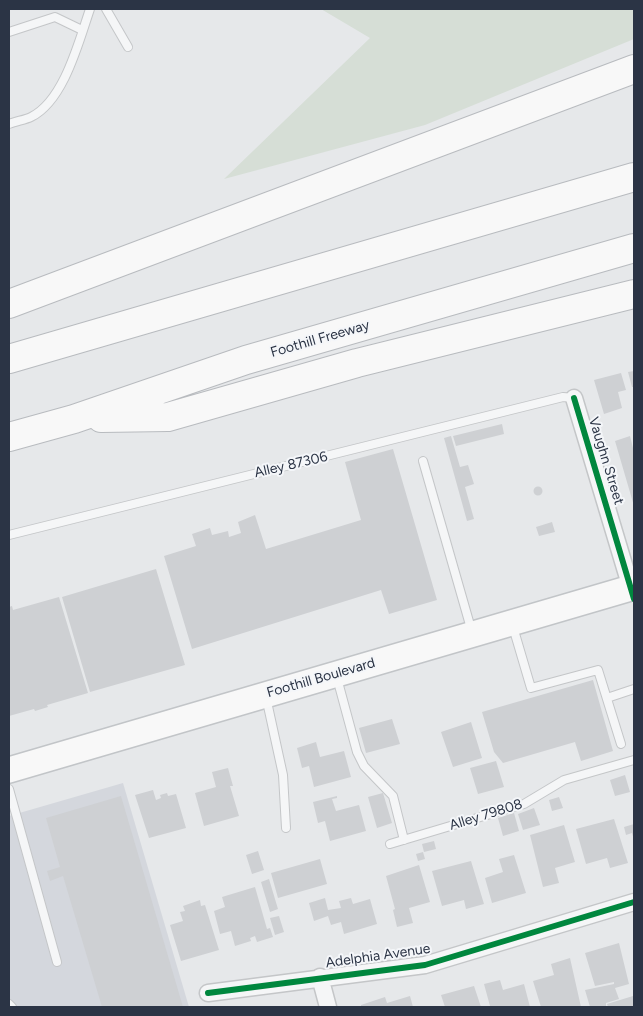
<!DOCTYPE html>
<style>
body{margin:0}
#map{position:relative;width:643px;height:1016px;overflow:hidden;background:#e6e8ea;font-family:Figtree,sans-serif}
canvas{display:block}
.frame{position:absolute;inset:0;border:10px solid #2b3445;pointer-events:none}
</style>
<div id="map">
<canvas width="643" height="1016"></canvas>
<div class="frame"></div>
</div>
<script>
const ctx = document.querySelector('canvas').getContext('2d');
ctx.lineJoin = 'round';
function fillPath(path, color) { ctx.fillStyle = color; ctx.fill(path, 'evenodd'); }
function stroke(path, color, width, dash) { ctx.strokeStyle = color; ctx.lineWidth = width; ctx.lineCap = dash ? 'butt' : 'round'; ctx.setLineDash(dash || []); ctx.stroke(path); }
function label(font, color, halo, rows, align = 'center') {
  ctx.font = font + ' Figtree,sans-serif'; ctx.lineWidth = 4; ctx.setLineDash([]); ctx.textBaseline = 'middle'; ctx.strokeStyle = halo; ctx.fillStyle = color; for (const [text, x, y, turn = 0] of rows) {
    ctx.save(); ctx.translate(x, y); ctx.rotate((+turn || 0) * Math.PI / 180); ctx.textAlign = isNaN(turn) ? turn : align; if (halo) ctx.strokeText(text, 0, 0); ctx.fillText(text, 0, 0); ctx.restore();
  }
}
const built = new Path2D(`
 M123 783 189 1007H9V816Z`);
const green = new Path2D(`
 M321 9H634V39L425 125 224 179 370 38Z`);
const building = new Path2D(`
 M634 371V387H632L628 372Z
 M621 373 626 390 618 392 622 408 604 414 594 380Z
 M502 424 504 434 456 446 453 436Z
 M451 436 460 467 468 465 474 484 465 487 474 519 467 521 444 438Z
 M630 436 634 452V506L615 441Z
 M393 449 437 600 389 614 381 590 192 649 164 556 196 546 192 534 210 528 212 535 228 531 229 537 241 533 238 522 255 515 266 549 361 520 345 462Z
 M533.5 491a4.5 4.5 0 1 1 9 0a4.5 4.5 0 1 1-9 0Z
 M552 522 555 532 539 536 536 527Z
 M156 569 185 665 90 692 62 597Z
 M59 597 88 693 47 705 48 707 35 711 34 709 9 716V607L12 606 13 610Z
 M593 680 613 751 581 761 575 742 503 763 494 752 482 712Z
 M392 719 400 744 366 753 359 728Z
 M471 722 482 758 453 767 441 732Z
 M316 742 320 757 344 751 351 777 314 787 309 766 302 768 297 748Z
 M496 761 504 787 478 794 470 768Z
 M228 768 233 786H230L239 816 204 826 195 793 216 787 212 772Z
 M625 775 630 792 615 796 610 780Z
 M153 790 156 800 161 798 160 795 167 793 168 796 176 794 186 828 149 838 135 795Z
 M383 793 392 823 377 828 368 797Z
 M121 796 183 1007H102L63 876 50 881 47 871 60 867 46 818Z
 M337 796V798L332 799 336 811 359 805 366 831 330 841 325 821 318 823 313 802Z
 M559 797 563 808 552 811 549 800Z
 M534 808 540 825 523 830 518 814Z
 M514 813 519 831 503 836 498 818Z
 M614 819 628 863 610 868 607 858 586 864 576 829Z
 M634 824V840L632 833 626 835 624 827Z
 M564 825 575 862 555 868 559 883 543 887 530 835Z
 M434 841 436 849 424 852 422 844Z
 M258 851 264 870 252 874 246 855Z
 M423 852 425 859 418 861 416 854Z
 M514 855 526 893 492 903 485 878 503 872 499 859Z
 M320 859 327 884 278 898 271 873Z
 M471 861 484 904 466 909 464 900 442 906 432 871Z
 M419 865 430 902 409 908 413 923 397 927 393 910 395 909 386 876Z
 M269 879 278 909 270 912 261 882Z
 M255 887 267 929 270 928 273 937 257 942 255 936 250 938 251 941 235 946 231 931 220 934 214 911 225 907 222 897Z
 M325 898 328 910 341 908 339 901 351 898 353 904 370 899 377 924 344 934 341 922 331 925 328 916 314 921 309 903Z
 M200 900 201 906 205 905 219 950 181 961 170 925 183 921 180 912 185 911 183 906Z
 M279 916 284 932 275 935 270 918Z
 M619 943 629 984 615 988 619 999 606 1003V1007H590L585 990 614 984V982L595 986 585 953Z
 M570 958 581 1007H541L533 981 554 975 551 964Z
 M500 980 503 990 524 984 530 1007 490 1006 484 984Z
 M474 986 481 1007H445L441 995Z
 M410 996 413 1007H361V1005L385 997 387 1003Z
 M633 996 634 1007H608L607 1004Z`);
const lane = new Path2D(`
 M106 9 128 47
 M9 32 55 17 82 30
 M9 124C16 121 25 120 31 117 64 101 79 41 90 9
 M423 461 472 632
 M9 535 563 397 574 398
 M513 627 531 688 598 670 621 744
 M337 678 357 752 364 766 393 796 404 840
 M266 697 283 775 286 828
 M607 698 634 689
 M9 789 57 962
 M390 844 524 804 564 780 634 760
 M9 1004 12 1007`);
const street = new Path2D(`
 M574 398 631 588
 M320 977 328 1007
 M208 993 425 965 634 902`);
const primary = new Path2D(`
 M9 770 634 587`);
const highway = new Path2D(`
 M9 304 634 69
 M9 359 634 177
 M101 418 168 417 357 363 634 294
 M9 437 74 419 246 360 634 248`);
const cycleway = new Path2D(`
 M574 398 634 599
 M208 993 425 965 634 902`);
const streetNames = [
 ["Foothill Freeway",320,339,-16],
 ["Vaughn Street",606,461,73],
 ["Alley 87306",291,465,-13],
 ["Foothill Boulevard",321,678,-16],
 ["Alley 79808",486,815,-17],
 ["Adelphia Avenue",378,956,-8]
];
fillPath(built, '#d4d7dd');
fillPath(green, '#d6ded6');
fillPath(building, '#ced0d3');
stroke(lane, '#c4c6c8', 10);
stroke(street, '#c4c6c8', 19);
stroke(primary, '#c2c5c8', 28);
stroke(highway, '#b8bbbf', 30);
stroke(lane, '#f5f6f7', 8);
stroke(street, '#f5f6f7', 16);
stroke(primary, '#f8f8f8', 25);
stroke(highway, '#f8f8f8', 28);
stroke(cycleway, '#00873e', 6);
label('14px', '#2b3445', '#f4f6f9', streetNames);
</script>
